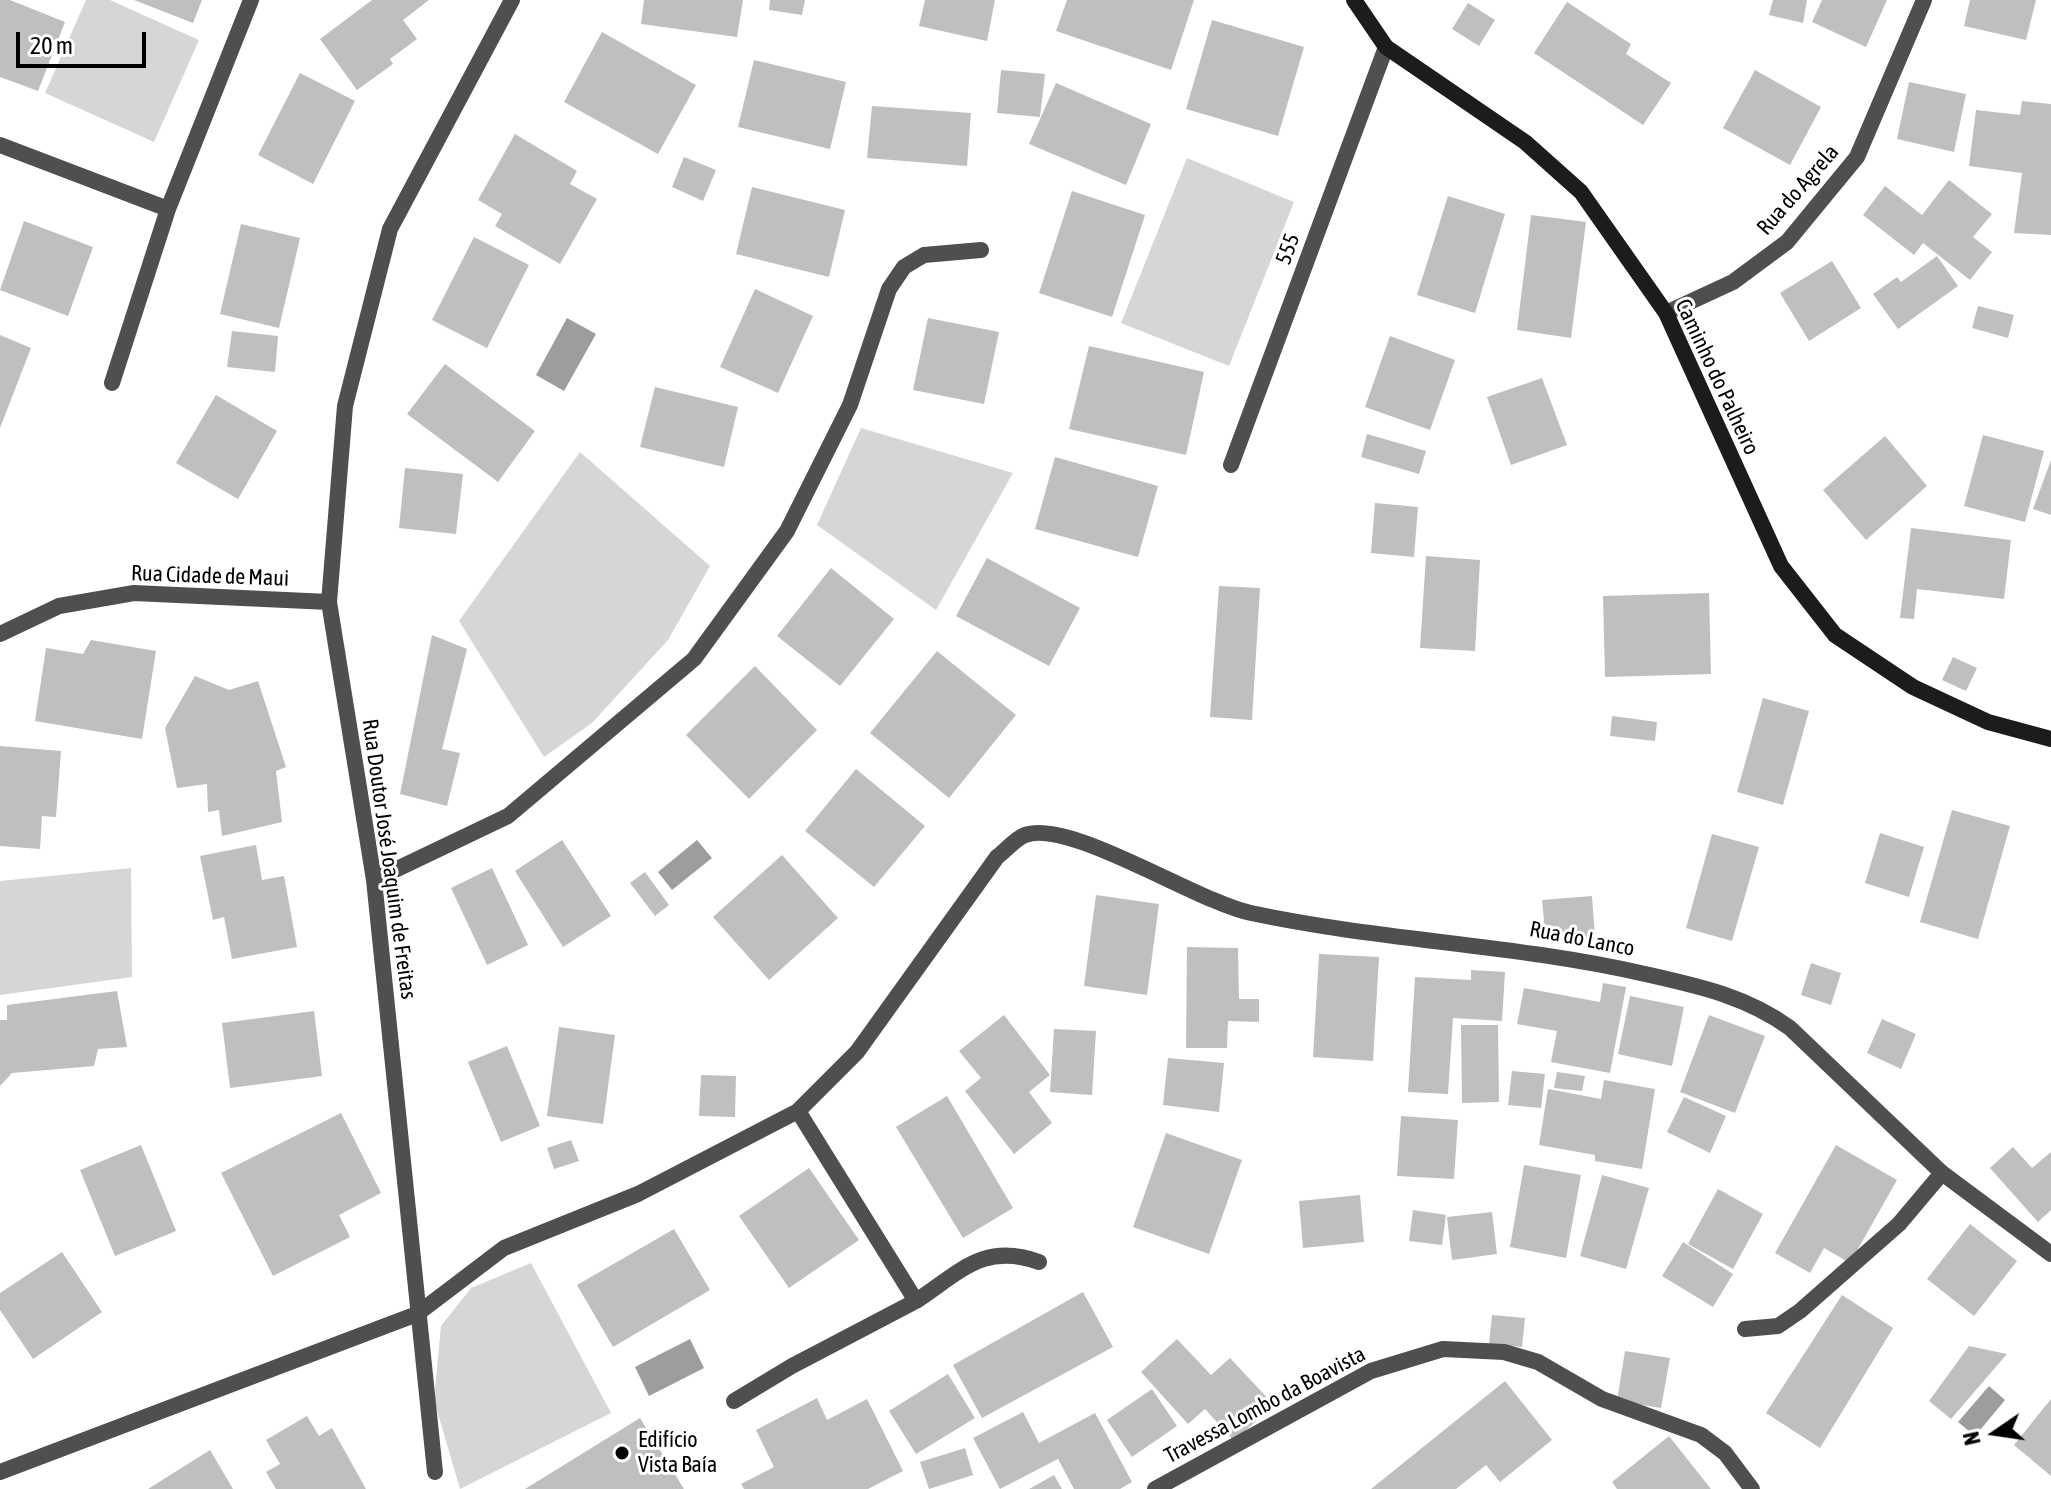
<!DOCTYPE html>
<meta charset="utf-8">
<style>
body{margin:0}
#map{position:relative;width:2051px;height:1489px;overflow:hidden;background:#fff;font-family:"Asap Condensed",sans-serif}
canvas{display:block}
.north{position:absolute;left:1955px;top:1393px;width:80px;height:80px;-webkit-text-stroke:6px #fff;paint-order:stroke;rotate:257deg;font-size:22px;font-weight:700;line-height:32px;text-align:center;color:#000}
.north::after{content:'';display:block;margin:auto;width:28px;height:36px;background:#000;clip-path:polygon(50% 0,100% 100%,50% 72%,0 100%)}
.scale{position:absolute;left:16px;top:32px;width:130px;height:36px;box-sizing:border-box;border:4px solid #000;border-top:0;padding-left:10px;font-size:24px;line-height:28px;white-space:nowrap;color:#000;-webkit-text-stroke:6px #fff;paint-order:stroke}
</style>
<div id="map">
<canvas width="2051" height="1489"></canvas>
<div class="north">N</div>
<div class="scale">20 m</div>
</div>
<script>
const ctx = document.querySelector('canvas').getContext('2d');
ctx.lineJoin = 'round';
function fillPath(path, color) { ctx.fillStyle = color; ctx.fill(path, 'evenodd'); }
function stroke(path, color, width, dash) { ctx.strokeStyle = color; ctx.lineWidth = width; ctx.lineCap = dash ? 'butt' : 'round'; ctx.setLineDash(dash || []); ctx.stroke(path); }
function label(font, color, halo, rows, align = 'center') {
  ctx.font = font + ' "Asap Condensed",sans-serif'; ctx.lineWidth = 6; ctx.setLineDash([]); ctx.textBaseline = 'middle'; ctx.strokeStyle = halo; ctx.fillStyle = color; for (const [text, x, y, turn = 0] of rows) {
    ctx.save(); ctx.translate(x, y); ctx.rotate((+turn || 0) * Math.PI / 180); ctx.textAlign = isNaN(turn) ? turn : align; if (halo) ctx.strokeText(text, 0, 0); ctx.fillText(text, 0, 0); ctx.restore();
  }
}
const green = new Path2D(`
 M86 0H110L199 40 154 142 45 93Z
 M1187 158 1294 202 1229 366 1121 323Z
 M861 428 1013 473 936 610 817 525Z
 M580 452 710 566 668 640 592 723 544 757 459 621Z
 M131 868 132 977 0 995V881Z
 M531 1263 611 1413 460 1489 434 1400 441 1326 471 1288Z`);
const water = new Path2D(`
 M567 318 596 334 564 391 536 375Z
 M697 840 712 858 672 890 658 872Z
 M690 1339 704 1368 649 1396 635 1367Z
 M1989 1386 2005 1400 1975 1436 1958 1422Z`);
const building = new Path2D(`
 M0 0H10L65 22 38 91 0 77Z
 M134 0H202L193 23Z
 M372 0H429L403 20 417 39 390 59 393 64 357 90 320 39Z
 M644 0H743L737 37 641 24Z
 M770 0H805L802 15 769 10Z
 M925 0H995L987 41 919 26Z
 M1067 0H1194L1171 70 1056 31Z
 M1773 0H1807L1803 23 1769 15Z
 M1822 0H1887L1866 47 1812 22Z
 M1970 0H2036L2026 40 1964 26Z
 M1567 2 1631 44 1626 54 1671 83 1643 125 1534 53Z
 M1468 3 1495 20 1479 46 1452 29Z
 M1212 20 1304 47 1278 136 1186 109Z
 M602 32 696 85 658 154 564 102Z
 M754 60 846 82 830 149 738 127Z
 M1001 70 1045 74 1040 117 997 113Z
 M1755 70 1821 107 1790 165 1723 128Z
 M300 73 355 101 313 184 258 155Z
 M1909 82 1966 94 1954 152 1897 139Z
 M1056 83 1151 124 1126 185 1029 144Z
 M2022 101 2051 104V235L2014 233 2022 173 1969 166 1976 110 2020 115Z
 M872 106 971 113 967 166 867 158Z
 M515 134 577 171 570 184 597 199 560 264 495 226 502 214 478 200Z
 M684 157 716 170 703 201 672 187Z
 M1949 180 1992 214 1973 237 1992 252 1970 280 1923 243 1914 255 1863 215 1885 186 1922 215Z
 M752 187 845 210 829 277 736 254Z
 M1072 191 1145 215 1112 317 1039 293Z
 M1448 196 1505 214 1475 313 1417 295Z
 M1531 215 1586 222 1571 338 1517 330Z
 M24 221 93 247 68 316 0 290Z
 M241 224 300 238 279 328 220 314Z
 M474 237 529 265 487 348 432 320Z
 M1937 256 1958 286 1898 329 1873 294 1897 277 1901 282Z
 M1832 261 1861 308 1809 341 1780 293Z
 M755 289 813 316 778 393 720 367Z
 M1978 306 2014 315 2008 338 1972 328Z
 M928 318 999 332 984 404 913 390Z
 M232 331 278 336 275 372 227 367Z
 M0 335 31 348 0 428Z
 M1390 336 1455 360 1430 430 1365 407Z
 M1089 346 1204 372 1186 455 1069 429Z
 M445 364 535 431 498 482 407 414Z
 M1542 378 1567 445 1511 465 1487 397Z
 M655 387 738 407 724 467 640 447Z
 M216 395 277 431 238 499 176 463Z
 M1367 434 1426 451 1419 474 1361 457Z
 M1983 435 2044 451 2025 522 1964 506Z
 M1885 436 1927 486 1866 540 1823 490Z
 M1055 457 1158 486 1138 557 1035 529Z
 M2051 460V515L2033 509Z
 M405 468 463 474 456 534 399 528Z
 M1375 503 1418 507 1414 557 1371 553Z
 M1911 528 2011 540 2004 599 1917 589 1914 619 1900 618Z
 M1426 556 1480 560 1475 651 1420 648Z
 M987 558 1080 608 1049 666 956 616Z
 M831 568 894 619 840 686 777 636Z
 M1219 586 1260 588 1252 720 1210 717Z
 M1709 593 1711 674 1605 677 1603 596Z
 M432 635 467 649 442 749 460 753 447 806 400 794Z
 M91 640 156 651 142 739 35 721 46 648 83 654Z
 M937 651 1016 715 949 798 870 733Z
 M1953 657 1977 668 1966 691 1942 680Z
 M755 666 817 730 749 799 686 735Z
 M195 676 229 690 258 681 286 767 276 771 282 822 222 836 219 810 208 812 207 784 177 788 165 728Z
 M1763 698 1809 711 1783 805 1737 792Z
 M1612 716 1657 722 1655 741 1610 736Z
 M0 746 61 751 56 817 42 816 40 849 0 846Z
 M856 769 925 826 874 887 805 831Z
 M1952 810 2010 826 1978 939 1920 922Z
 M1880 833 1924 847 1909 897 1865 883Z
 M1712 834 1759 847 1732 941 1686 928Z
 M562 840 611 916 563 947 515 871Z
 M256 845 262 880 284 876 297 947 232 959 224 917 213 920 200 856Z
 M782 855 838 918 769 980 713 917Z
 M492 868 528 945 487 965 451 888Z
 M645 872 669 905 655 916 630 883Z
 M1096 895 1159 904 1147 995 1084 986Z
 M1592 896 1595 937 1546 942 1542 900Z
 M1187 947 1238 948 1239 999H1259V1022L1228 1021 1227 1048H1186Z
 M1319 954 1379 957 1373 1061 1313 1057Z
 M1811 963 1841 973 1831 1005 1801 995Z
 M1471 970 1505 972 1502 1021 1453 1018 1448 1094 1408 1092 1415 977 1471 980Z
 M1603 983 1626 987 1610 1073 1551 1062 1557 1031 1517 1024 1524 988 1600 1002Z
 M117 991 127 1047 98 1049 94 1066 12 1073 0 1086V1020H7V1005Z
 M1630 996 1684 1007 1672 1066 1618 1054Z
 M314 1011 322 1076 230 1088 222 1023Z
 M1004 1015 1050 1075 1029 1092 1052 1123 1014 1154 965 1091 981 1078 959 1051Z
 M1709 1015 1765 1036 1735 1113 1680 1092Z
 M1882 1019 1916 1034 1901 1069 1867 1053Z
 M1461 1025H1498L1499 1102 1462 1103Z
 M559 1027 615 1035 603 1124 547 1116Z
 M1054 1029 1096 1031 1092 1095 1050 1092Z
 M507 1046 540 1126 501 1142 468 1062Z
 M1168 1058 1224 1063 1219 1112 1163 1105Z
 M1512 1071 1545 1074 1541 1108 1508 1105Z
 M1557 1072 1585 1076 1582 1091 1554 1088Z
 M701 1075 736 1076 735 1117 699 1116Z
 M1604 1080 1655 1089 1642 1169 1595 1161V1155L1539 1145 1548 1089 1601 1099Z
 M947 1096 1013 1208 963 1238 896 1127Z
 M1684 1097 1726 1116 1710 1153 1667 1132Z
 M341 1113 381 1193 339 1215 350 1237 273 1276 221 1173Z
 M1401 1116 1458 1120 1454 1179 1397 1176Z
 M1166 1133 1242 1160 1209 1254 1133 1227Z
 M571 1140 579 1161 554 1169 547 1148Z
 M141 1145 176 1231 115 1256 80 1170Z
 M1836 1145 1897 1180 1850 1263 1824 1248 1810 1273 1775 1253Z
 M2013 1147 2032 1168 2051 1152V1210L2038 1222 1990 1168Z
 M1524 1165 1581 1175 1566 1258 1510 1247Z
 M809 1168 859 1240 789 1288 739 1216Z
 M1602 1175 1649 1188 1626 1269 1580 1256Z
 M1718 1189 1763 1214 1733 1269 1688 1244Z
 M1360 1195 1364 1242 1303 1248 1299 1201Z
 M1413 1210 1446 1215 1442 1245 1409 1241Z
 M1492 1212 1497 1254 1452 1260 1447 1217Z
 M1970 1224 2017 1261 1974 1316 1927 1279Z
 M674 1229 710 1290 613 1347 577 1285Z
 M1683 1242 1733 1274 1713 1307 1662 1276Z
 M62 1252 102 1312 33 1359 0 1310V1293Z
 M1083 1292 1113 1347 982 1418 953 1365Z
 M1842 1295 1893 1328 1820 1448 1766 1413Z
 M1492 1315 1525 1318 1522 1347 1489 1344Z
 M1177 1339 1211 1375 1230 1358 1274 1405 1234 1441 1205 1409 1188 1424 1141 1372Z
 M1969 1346 2007 1354 1951 1419 1929 1401Z
 M1625 1351 1670 1358 1661 1408 1617 1401Z
 M948 1374 975 1418 916 1454 889 1411Z
 M1505 1381 1552 1440 1500 1482 1486 1465 1456 1489H1371Z
 M1152 1389 1177 1426 1132 1457 1107 1420Z
 M817 1398 827 1420 867 1399 903 1471 868 1489H744L741 1484 774 1467 756 1430Z
 M2051 1399V1476L2014 1445Z
 M1023 1412 1039 1443 1095 1413 1132 1482 1120 1489H1074L1058 1459 1000 1489 973 1438Z
 M307 1416 319 1436 332 1428 366 1489H276L266 1472 280 1464 266 1440Z
 M640 1418 684 1489H525Z
 M1669 1436 1711 1489H1617L1612 1482Z
 M965 1448 973 1475 929 1489 920 1462Z
 M210 1450 233 1489H148Z
 M1054 1475 1062 1489H1029Z`);
const lane = new Path2D(`
 M916 1301C960 1272 984 1242 1039 1262
 M1745 1329 1778 1326 1800 1311 1899 1224 1942 1173
 M734 1401 792 1366 916 1301 798 1111`);
const street = new Path2D(`
 M0 145 168 209 251 0
 M1666 313 1733 282 1787 242 1857 157 1924 0
 M112 383 168 209
 M1231 465 1386 47
 M0 634 59 606 134 593 329 602
 M374 880 508 816 694 659 787 531 850 405 889 289 904 267 924 255 981 250
 M0 1472 417 1314 504 1248 638 1194 798 1111 857 1052 997 857C1005 851 1015 839 1025 835 1069 818 1199 903 1251 913 1382 941 1514 944 1645 974 1698 986 1746 996 1790 1028L1942 1173 2051 1254
 M435 1472 374 880 329 602 345 406 390 229 512 0
 M1155 1489 1371 1371 1443 1349 1504 1352 1538 1362 1602 1399 1701 1435 1725 1453 1752 1489`);
const secondary = new Path2D(`
 M1354 0 1386 47 1525 142 1581 192 1666 313 1781 566 1835 635 1913 687 1988 722 2051 739`);
const markers = [
 [622,1453,8,"#000"]
];
const streetNames = [
 ["Rua do Agrela",1798,190,-49],
 ["555",1288,249,-70],
 ["Caminho do Palheiro",1717,377,65],
 ["Rua Cidade de Maui",210,576,2],
 ["Rua Doutor José Joaquim de Freitas",389,859,82],
 ["Rua do Lanco",1582,939,11],
 ["Travessa Lombo da Boavista",1265,1405,-28]
];
const poiNames = [
 ["Edifício",638,1440],
 ["Vista Baía",638,1465]
];
fillPath(green, '#d6d6d6');
fillPath(water, '#9d9d9d');
fillPath(building, '#bfbfbf');
stroke(lane, '#4f4f4f', 16);
stroke(street, '#4f4f4f', 16);
stroke(secondary, '#1c1c1c', 16);
for (const [x, y, r, color] of markers) { const dot = new Path2D(); dot.arc(x, y, r, 0, 2 * Math.PI); ctx.fillStyle = color; ctx.fill(dot); stroke(dot, '#fff', 3); }
label('22px', '#000', '#fff', streetNames);
label('22px', '#000', '#fff', poiNames, 'left');
</script>
